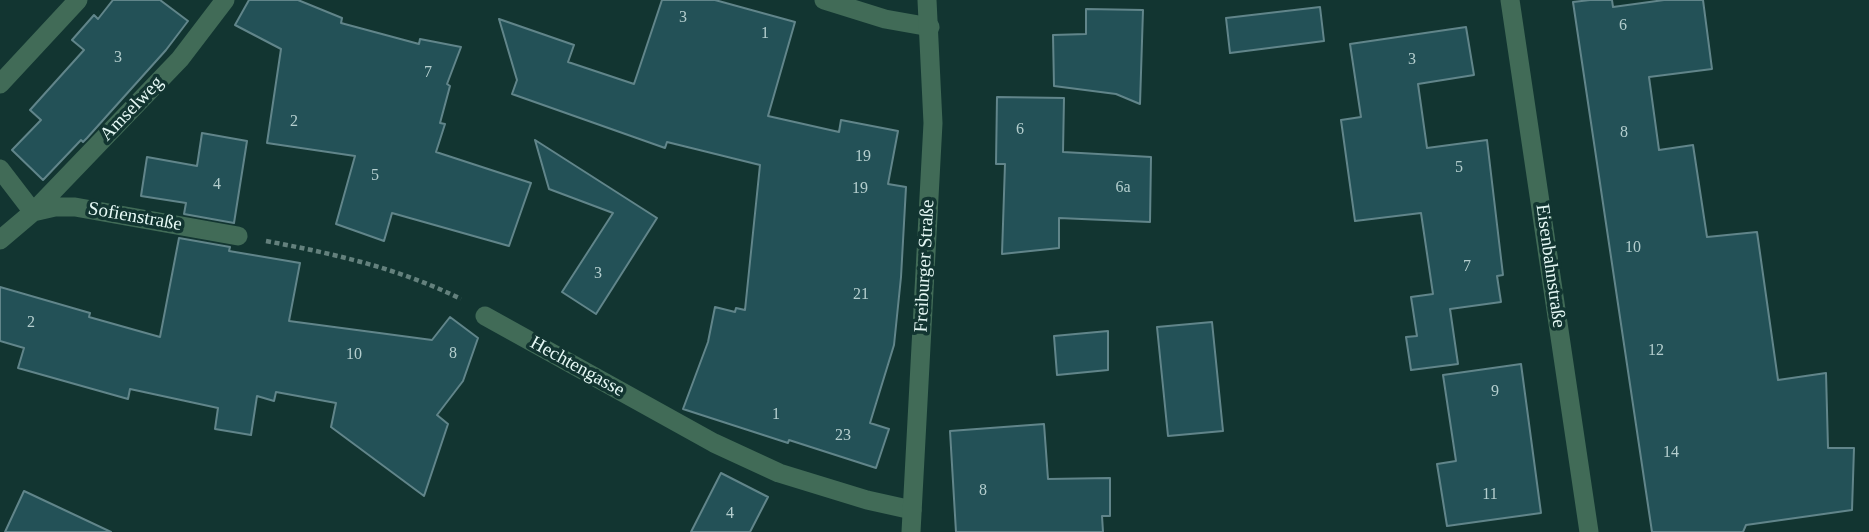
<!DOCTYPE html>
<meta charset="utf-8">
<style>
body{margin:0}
canvas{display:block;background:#123531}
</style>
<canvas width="1869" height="532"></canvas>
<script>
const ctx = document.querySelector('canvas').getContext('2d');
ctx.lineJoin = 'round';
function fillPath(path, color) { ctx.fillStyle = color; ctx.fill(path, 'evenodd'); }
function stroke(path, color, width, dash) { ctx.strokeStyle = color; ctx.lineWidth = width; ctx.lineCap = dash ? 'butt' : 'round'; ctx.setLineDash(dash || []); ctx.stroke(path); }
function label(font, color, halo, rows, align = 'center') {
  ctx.font = font + ' "Times New Roman",serif'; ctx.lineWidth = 7; ctx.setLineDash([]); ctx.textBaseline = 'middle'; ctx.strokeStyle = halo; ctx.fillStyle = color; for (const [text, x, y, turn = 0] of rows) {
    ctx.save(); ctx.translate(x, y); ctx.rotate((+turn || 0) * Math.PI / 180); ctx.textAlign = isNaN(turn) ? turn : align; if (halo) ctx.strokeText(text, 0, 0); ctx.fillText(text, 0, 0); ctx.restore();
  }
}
const building = new Path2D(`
 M113 0H160L188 21 166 50 87 138 83 142 81 140 43 180 12 150 41 120 30 110 84 50 72 40 94 15 98 19Z
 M249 0H298L342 18 341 23 419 44 420 39 461 47 447 84 450 86 440 123 445 124 436 152 531 183 509 246 392 213 384 241 336 224 355 156 267 143 281 49 235 25Z
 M662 0H715L795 22 768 116 839 132 841 120 898 131 888 184 906 187 901 277 894 345 870 423 889 429 876 468 789 440 788 443 683 409 708 342 715 307 735 312 736 308 745 310 760 165 667 142 665 148 512 94 517 80 499 19 574 45 568 62 634 84Z
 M1590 0H1612L1613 7 1664 0H1703L1712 69 1649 77 1659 150 1693 145 1707 237 1757 232 1778 380 1826 373 1828 448H1854L1852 510 1746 525 1743 532H1652L1573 2Z
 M1320 7 1324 41 1230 53 1226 18Z
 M1086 9 1143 10 1140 104 1116 94 1054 86 1053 35 1086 34Z
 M1466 27 1474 75 1418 84 1427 148 1487 140 1503 275 1497 276 1501 302 1450 309 1458 364 1411 370 1406 337 1417 336 1411 297 1433 294 1421 213 1355 221 1341 120 1361 117 1350 44Z
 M997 97 1064 98 1063 152 1151 157 1150 222 1059 218V248L1002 254 1005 164H996Z
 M202 133 247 141 234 223 184 214 186 203 141 196 147 157 197 166Z
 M535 140 657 218 596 314 562 292 613 213 549 189Z
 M179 238 230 247 229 251 300 263 289 321 432 340 450 317 478 338 463 381 437 415 448 424 424 496 331 427 336 403 276 392 274 401 257 396 251 435 215 429 218 408 130 389 128 399 18 368 24 348 0 341V287L90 313 89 317 160 337Z
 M1212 322 1223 431 1168 436 1157 327Z
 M1108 331V370L1057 375 1054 336Z
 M1521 364 1541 513 1447 526 1437 464 1456 461 1443 375Z
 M1044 424 1048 479 1110 478V516H1102L1103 532H956L950 431Z
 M721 473 768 497 750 532H691Z
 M24 491 111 532H5Z`);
const path = new Path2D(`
 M266 241C335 254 398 268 461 299`);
const minor = new Path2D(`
 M824 0 885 19 930 27
 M1510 0 1589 532
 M0 84 78 0
 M0 169 33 212 0 240
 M33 212 180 59 225 0
 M33 212 55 207H75L238 236
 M485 316 714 443 779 473 867 500 912 510`);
const tertiary = new Path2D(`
 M911 532 933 123 927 0`);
const numberNames = [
 ["3",683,18],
 ["6",1623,26],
 ["1",765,34],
 ["3",118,58],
 ["3",1412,60],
 ["7",428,73],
 ["2",294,122],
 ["6",1020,130],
 ["8",1624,133],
 ["19",863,157],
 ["5",1459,168],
 ["5",375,176],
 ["4",217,185],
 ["6a",1123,188],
 ["19",860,189],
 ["10",1633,248],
 ["7",1467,267],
 ["3",598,274],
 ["21",861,295],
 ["2",31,323],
 ["12",1656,351],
 ["8",453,354],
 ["10",354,355],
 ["9",1495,392],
 ["1",776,415],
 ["23",843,436],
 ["14",1671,453],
 ["8",983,491],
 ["11",1490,495],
 ["4",730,514]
];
const streetNames = [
 ["Amselweg",132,109,-46],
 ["Sofienstraße",135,217,10],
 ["Freiburger Straße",925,266,-87],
 ["Eisenbahnstraße",1550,266,82],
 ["Hechtengasse",577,367,29]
];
fillPath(building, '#235157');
stroke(building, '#61858a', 2);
stroke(path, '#64817d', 4.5, [5, 3.5]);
stroke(minor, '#416b57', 19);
stroke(tertiary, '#416b57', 19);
label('16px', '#b4cece', null, numberNames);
label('19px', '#e5f8f5', '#123531', streetNames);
</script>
